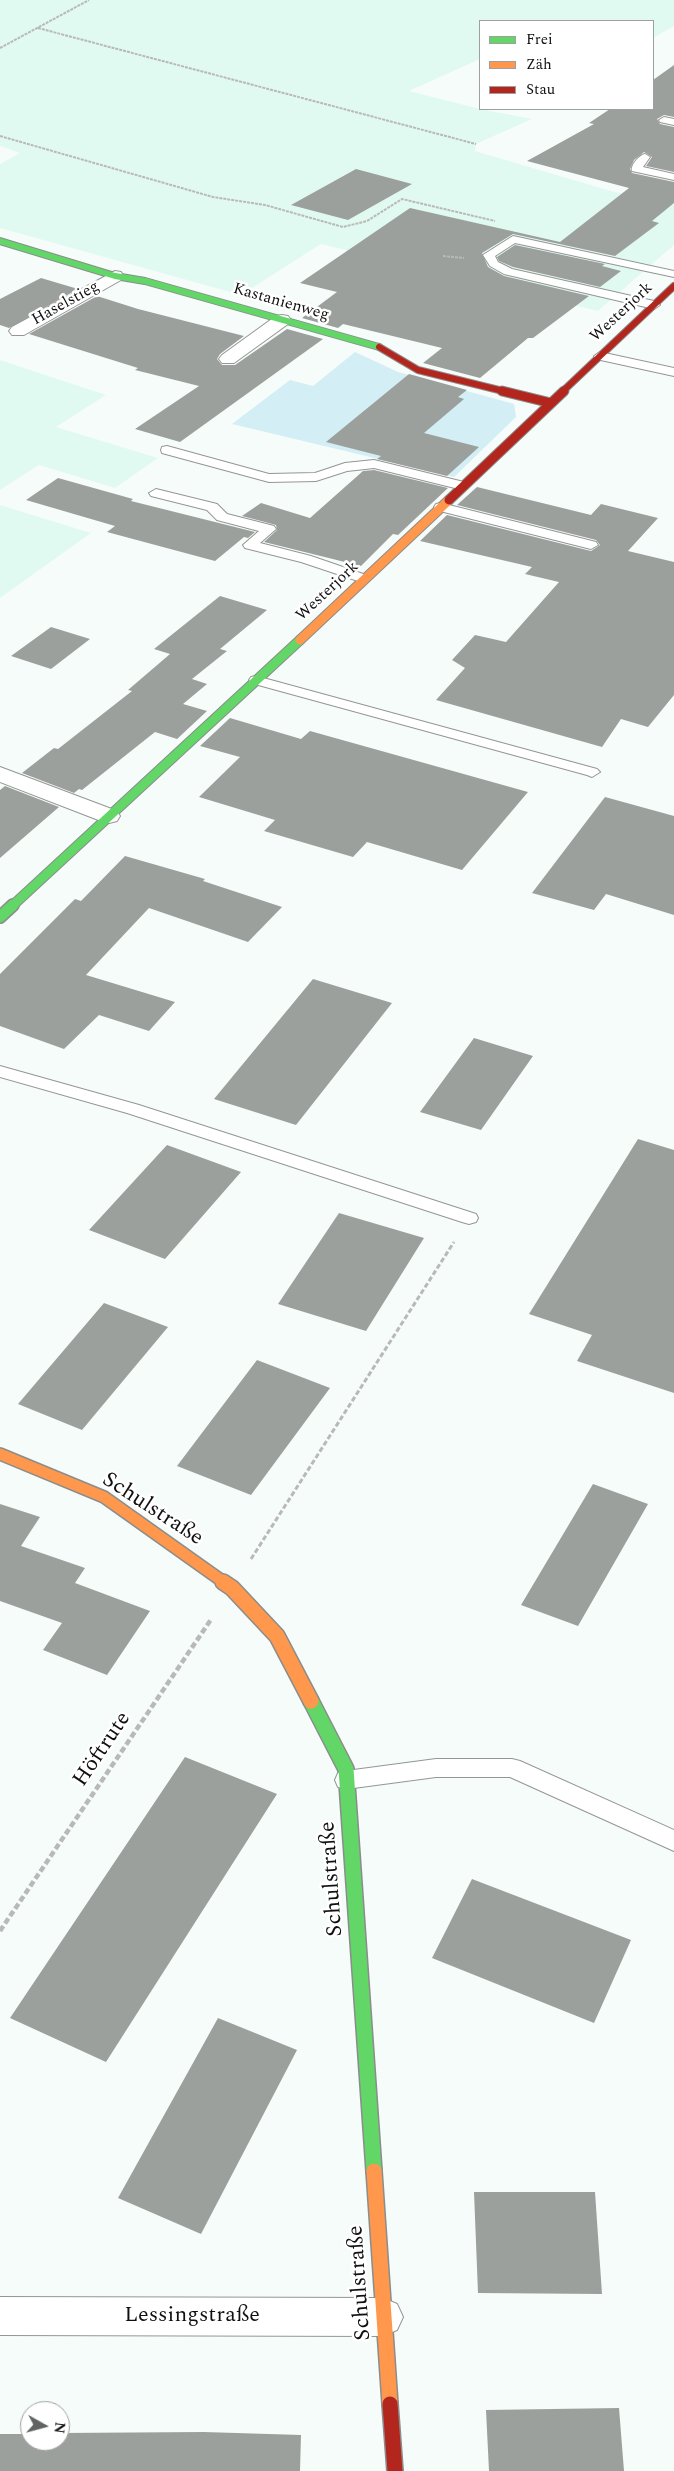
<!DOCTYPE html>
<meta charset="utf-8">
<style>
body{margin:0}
#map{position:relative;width:674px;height:2471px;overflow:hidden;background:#f6fcf9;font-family:Spectral,serif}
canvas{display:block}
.legend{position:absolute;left:479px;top:20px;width:175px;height:90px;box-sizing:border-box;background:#fff;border:1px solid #9f9f9f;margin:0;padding:6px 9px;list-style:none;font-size:15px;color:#101010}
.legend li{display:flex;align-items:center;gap:10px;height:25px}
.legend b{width:25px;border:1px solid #9f9f9f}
.north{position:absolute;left:20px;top:2401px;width:50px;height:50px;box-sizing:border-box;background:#fff;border:1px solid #9f9f9f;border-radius:50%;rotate:97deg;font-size:14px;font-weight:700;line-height:20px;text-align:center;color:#101010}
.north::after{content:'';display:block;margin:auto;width:18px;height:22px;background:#606362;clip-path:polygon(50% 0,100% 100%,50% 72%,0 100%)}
</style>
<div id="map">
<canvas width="674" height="2471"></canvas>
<ul class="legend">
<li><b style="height:6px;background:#63d668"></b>Frei</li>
<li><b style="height:6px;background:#ff974d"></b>Zäh</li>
<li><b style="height:6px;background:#b3261e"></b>Stau</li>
</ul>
<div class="north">N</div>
</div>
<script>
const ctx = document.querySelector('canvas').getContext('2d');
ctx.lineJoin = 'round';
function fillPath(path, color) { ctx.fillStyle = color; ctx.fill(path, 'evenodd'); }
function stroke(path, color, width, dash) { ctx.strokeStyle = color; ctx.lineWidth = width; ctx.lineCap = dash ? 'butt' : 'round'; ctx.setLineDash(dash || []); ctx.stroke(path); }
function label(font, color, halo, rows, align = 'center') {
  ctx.font = font + ' Spectral,serif'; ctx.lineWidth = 5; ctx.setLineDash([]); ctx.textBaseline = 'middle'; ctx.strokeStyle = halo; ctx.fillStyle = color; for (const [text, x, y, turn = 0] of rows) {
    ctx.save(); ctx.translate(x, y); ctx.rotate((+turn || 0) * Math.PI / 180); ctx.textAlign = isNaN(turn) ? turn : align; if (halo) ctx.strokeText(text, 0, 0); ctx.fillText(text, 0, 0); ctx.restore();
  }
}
const farmland = new Path2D(`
 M0 0H674V26L653 38V21H480V59L409 91 480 109 532 119 476 144 475 151 611 191 674 205V245L598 311 321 244 241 295 0 228V164L20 153 0 146Z
 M0 360 106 395 56 427 158 458 115 488 39 465 0 490Z
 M0 505 91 533 0 598Z`);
const green = new Path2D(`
 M355 352 398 372 514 404 516 417 454 477 232 424 290 380 313 386Z`);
const building = new Path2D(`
 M674 65V117L664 115 657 119 660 124 674 127V172L646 166 652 157 644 152 634 160 630 169 632 173 674 182V203L652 221 659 223 615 256 513 234 482 253 488 267 504 276 589 296 533 338H528L480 378 423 363 442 348 343 324 338 328 302 318 337 292 300 283 410 208 560 242 629 188 527 161 594 124 589 123 610 109H653V80Z
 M356 169 412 184 348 220 291 205Z
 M515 245 605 264 602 266 621 271 600 287 513 267 499 261 497 257Z
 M41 278 78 289 9 328 0 325V299Z
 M97 296 138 309 244 336 220 354 217 359 222 365H235L287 329 323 339 180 442 135 429 199 386 135 370 138 368 29 334Z
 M409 374 467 390 458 397 464 399 424 433 479 447 447 476 377 459 381 456 326 442Z
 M374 470 448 488 398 535 393 534 361 566 264 542 277 530 276 525 242 516 261 503 310 518 363 471Z
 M58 478 133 499 131 501 255 532 248 538 244 537 215 561 107 532 115 526 26 500Z
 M477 487 591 515 601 504 658 518 628 551 674 562V695L648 727 621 719 602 747 436 700 465 668 452 660 475 635 506 642 559 582 525 574 532 567 420 541 447 515 591 551 600 545 596 540 457 505Z
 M220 596 267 610 220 649 227 651 192 679 207 684 183 704 207 711 177 739 155 732 82 790 79 789 74 793 22 773 54 748 58 749 132 691 128 690 170 654 154 649Z
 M51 627 90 639 51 669 11 656Z
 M230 718 301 739 310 731 528 792 462 870 367 842 353 857 264 831 275 820 199 797 240 757 200 746Z
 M5 786 59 807 0 858V790Z
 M605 797 674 816V915L606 894 594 910 532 893Z
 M125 856 205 879 203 881 282 907 248 942 149 908 86 975 175 1002 149 1031 99 1015 64 1049 0 1026V974L75 899 81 901Z
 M313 979 392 1003 296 1125 214 1099Z
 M474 1038 533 1056 481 1130 420 1112Z
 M638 1139 674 1150V1393L577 1361 592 1335 529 1314Z
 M167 1145 241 1172 165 1259 89 1230Z
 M339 1213 424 1238 366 1331 278 1304Z
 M104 1303 168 1327 82 1430 18 1404Z
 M257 1360 330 1388 251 1495 177 1466Z
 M593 1484 648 1504 578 1626 521 1605Z
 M0 1504 40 1517 21 1546 85 1568 75 1583 150 1611 107 1675 43 1650 62 1623 0 1601Z
 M185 1757 277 1794 106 2062 10 2018Z
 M472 1879 631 1940 594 2023 432 1958Z
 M218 2018 297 2050 201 2234 118 2198Z
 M474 2192H595L602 2294 478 2293Z
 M619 2408 624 2471H489L486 2410Z
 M204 2432 301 2435 300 2471H0V2434H30V2441H60V2433Z`);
const pathFar2 = new Path2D(`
 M38 28 476 144
 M0 48 89 0
 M0 136 213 197 265 205 343 227 367 221 402 199 495 221
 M443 256 464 258`);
const pathFar1 = new Path2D(`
 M251 1559 454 1242`);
const path = new Path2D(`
 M0 1931 212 1618`);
const lane = new Path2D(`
 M664 117 674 119V125L660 122 659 120Z
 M645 154 650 157 643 167 674 174V180L632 171C630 166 639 155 645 154Z
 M513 236 674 271V277L515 243 495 256 498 262 512 269 654 301 660 305 654 309 504 274 490 266 483 255Z
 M600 352 674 368V376L596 359 594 356Z
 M167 446 269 474 315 473 345 463 374 460 468 483 470 486 463 490 374 468 347 471 316 481 269 482 162 453 161 450 162 447Z
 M156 489 217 504 227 514 274 526 276 529 260 543 311 556 369 576 371 579 364 583 301 562 245 548 243 545 259 531 217 520 207 510 151 496 149 493Z
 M441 503 596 542 598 545 591 549 436 510 434 507 436 504Z
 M256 676 597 769 600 772 592 777 587 775 251 683 249 680 251 677Z
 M0 1066 139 1105 476 1214 478 1218 476 1222 469 1224 462 1222 127 1113 0 1077Z
 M436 1759H512L520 1761 674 1830V1851L510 1777H436L346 1789 338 1787 335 1780 338 1773 346 1771Z`);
const street = new Path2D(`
 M115 271 121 272 123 276 121 280 24 335H12L9 331 12 327Z
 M282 315 288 316 291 320 288 324 234 363H222L219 359 222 355 276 316Z
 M0 767 117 811 120 816 117 821 109 823 101 821 0 782Z
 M0 2297 383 2298 397 2304 403 2317 397 2330 383 2336 0 2335Z`);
const fastFar3 = new Path2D(`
 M0 241 115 276 145 281 379 347`);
const fastFar2 = new Path2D(`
 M11 907 300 640`);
const fastFar1 = new Path2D(`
 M0 917 13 905`);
const fast = new Path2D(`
 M311 1701 346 1769 374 2171`);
const slowFar2 = new Path2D(`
 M300 640 449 500`);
const slowFar1 = new Path2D(`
 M0 1454 104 1497 225 1583`);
const slow = new Path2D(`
 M223 1582 232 1588 277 1636 311 1701
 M374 2171 390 2404`);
const jamFar2 = new Path2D(`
 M379 347 418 370 507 392
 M562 392 674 286`);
const jamFar1 = new Path2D(`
 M502 391 551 403
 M449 500 564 391`);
const jam = new Path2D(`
 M390 2404 395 2471`);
const farStreetnames = [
 ["Kastanienweg",281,303,16],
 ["Haselstieg",66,304,-29],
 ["Westerjork",622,313,-43],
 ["Westerjork",328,592,-43]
];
const nearStreetnames = [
 ["Schulstraße",152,1510,33],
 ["Höftrute",103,1750,-56],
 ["Schulstraße",333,1879,-94],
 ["Schulstraße",361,2283,-94],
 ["Lessingstraße",192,2317]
];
fillPath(farmland, '#e1faf1');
fillPath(green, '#d3eef4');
fillPath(building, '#9ba09d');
stroke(lane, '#949695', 2);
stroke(street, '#949695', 2);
stroke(fastFar3, '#8a8d8c', 8);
stroke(fastFar2, '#8a8d8c', 11);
stroke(fastFar1, '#8a8d8c', 14);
stroke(fast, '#8a8d8c', 18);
stroke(slowFar2, '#8a8d8c', 11);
stroke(slowFar1, '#8a8d8c', 14);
stroke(slow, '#8a8d8c', 18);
stroke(jamFar2, '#8a8d8c', 8);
stroke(jamFar1, '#8a8d8c', 11);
stroke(jam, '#8a8d8c', 18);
stroke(pathFar2, '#b8b9b8', 2, [3, 1]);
stroke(pathFar1, '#b8b9b8', 3, [5, 2.5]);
stroke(path, '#b8b9b8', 4.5, [6, 3]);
fillPath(lane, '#fefffe');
fillPath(street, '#fefffe');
stroke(fastFar3, '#63d668', 6);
stroke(fastFar2, '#63d668', 9);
stroke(fastFar1, '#63d668', 11);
stroke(fast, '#63d668', 15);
stroke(slowFar2, '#ff974d', 9);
stroke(slowFar1, '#ff974d', 11);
stroke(slow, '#ff974d', 15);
stroke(jamFar2, '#b3261e', 6);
stroke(jamFar1, '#b3261e', 9);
stroke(jam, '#b3261e', 15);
label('16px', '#101010', '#fff', farStreetnames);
label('22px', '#101010', '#fff', nearStreetnames);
</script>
